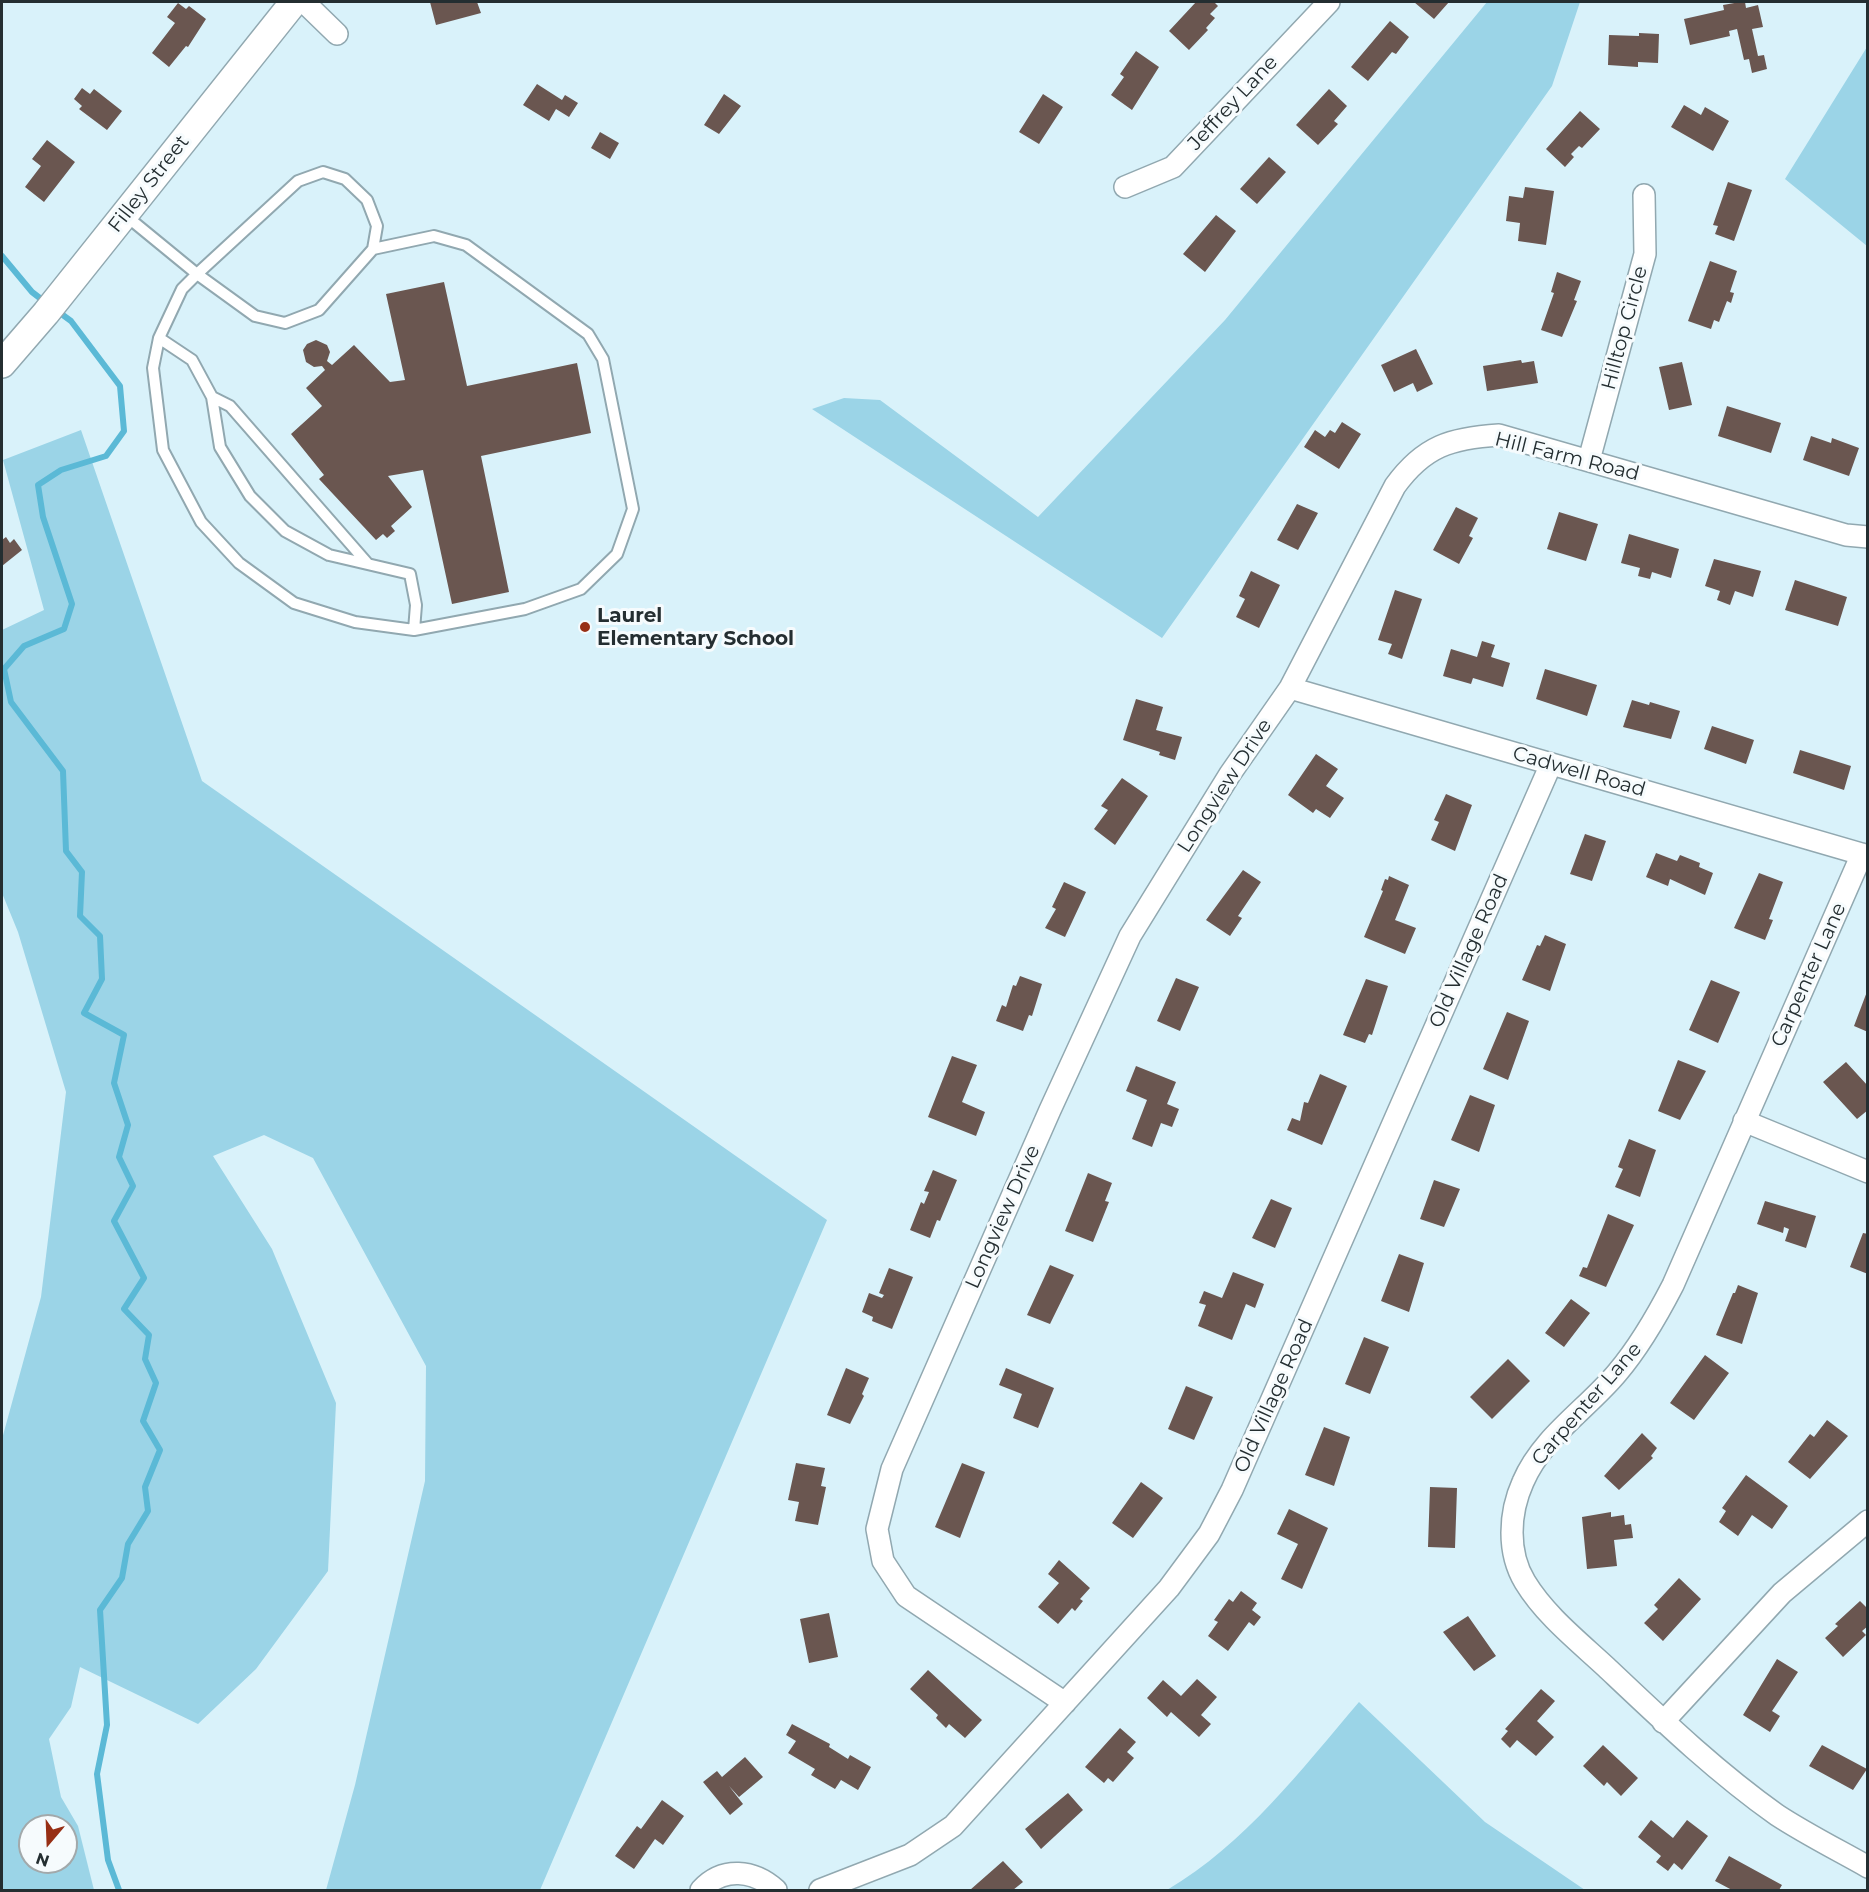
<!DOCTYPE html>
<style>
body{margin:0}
#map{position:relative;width:1869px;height:1892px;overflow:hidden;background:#d9f2fa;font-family:Montserrat,sans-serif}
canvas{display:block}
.frame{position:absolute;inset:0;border:3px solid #242e31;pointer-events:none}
.north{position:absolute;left:18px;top:1814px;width:60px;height:60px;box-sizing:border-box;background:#f6fbfd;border:2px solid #a2a9ab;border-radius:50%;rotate:199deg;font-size:16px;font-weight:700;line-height:24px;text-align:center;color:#242e31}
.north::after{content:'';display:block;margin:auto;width:21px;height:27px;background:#972f15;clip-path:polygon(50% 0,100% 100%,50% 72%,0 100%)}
</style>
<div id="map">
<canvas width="1869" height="1892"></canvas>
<div class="frame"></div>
<div class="north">N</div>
</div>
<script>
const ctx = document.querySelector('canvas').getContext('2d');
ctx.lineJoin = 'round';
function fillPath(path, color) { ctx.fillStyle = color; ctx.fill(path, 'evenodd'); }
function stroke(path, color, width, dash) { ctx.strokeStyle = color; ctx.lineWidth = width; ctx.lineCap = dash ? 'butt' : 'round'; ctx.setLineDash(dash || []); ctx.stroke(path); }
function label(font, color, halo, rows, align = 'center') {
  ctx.font = font + ' Montserrat,sans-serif'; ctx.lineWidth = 6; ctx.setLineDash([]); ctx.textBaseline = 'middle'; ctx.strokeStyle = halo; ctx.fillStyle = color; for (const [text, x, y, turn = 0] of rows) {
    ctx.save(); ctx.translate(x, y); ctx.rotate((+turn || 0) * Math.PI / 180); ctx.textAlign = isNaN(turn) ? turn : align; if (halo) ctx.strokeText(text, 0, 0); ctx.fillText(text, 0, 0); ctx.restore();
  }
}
const green = new Path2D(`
 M1487 2H1580L1552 86 1162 638 812 409 844 398 880 400 1038 517 1225 320Z
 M1867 47V246L1785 179Z
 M81 430 202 781 827 1220 540 1890H326L355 1785 425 1481 426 1366 313 1158 264 1135 213 1156 272 1249 336 1403 328 1571 256 1669 198 1724 80 1667 71 1707 49 1739 61 1797 78 1826 94 1890H2V1439L41 1297 66 1092 18 932 2 893V630L44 610 3 460ZM30 1826H66V1862H30Z
 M1359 1702 1485 1822 1585 1890H1167C1245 1844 1301 1770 1359 1702Z`);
const stream = new Path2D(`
 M2 256 32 292 45 302
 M56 310 71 321 120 386 124 431 106 456 61 470 38 485 43 517 72 604 64 629 24 646 4 669 11 702 63 771 66 851 82 872 80 916 100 936 102 979 84 1013 124 1035 114 1083 128 1125 119 1157 133 1186 114 1221 144 1278 124 1309 149 1335 145 1359 156 1383 143 1421 160 1450 145 1487 148 1511 128 1544 122 1578 100 1610 107 1725 97 1774 108 1860 119 1890`);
const building = new Path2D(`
 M430 2H477L481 13 436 25Z
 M1196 2H1214L1218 6 1210 14 1215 18 1206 28 1208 30 1189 50 1169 31Z
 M1414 2H1449L1434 19Z
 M1740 2H1745L1746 8 1758 5 1763 27 1752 29 1758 56 1764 55 1767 69 1752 73 1749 59 1744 60 1737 29 1729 31 1730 36 1690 45 1684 19 1724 10 1723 5Z
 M178 3 186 9 189 6 206 19 188 47 186 46 169 67 152 53 175 23 167 17Z
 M1390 21 1409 37 1396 54 1392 52 1368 81 1351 67Z
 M1639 33 1659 34 1658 63 1638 62V67L1608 65 1609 35 1639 36Z
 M1136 51 1159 67 1132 110 1111 95 1124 77 1120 74Z
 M537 84 562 100 565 95 578 103 569 117 556 109 549 121 523 105Z
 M82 88 90 94 94 89 122 111 107 130 79 109 82 106 74 99Z
 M1329 89 1347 106 1334 121 1338 124 1318 145 1296 125Z
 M724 94 741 106 719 134 704 125Z
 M1043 94 1063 107 1039 144 1019 132Z
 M1684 105 1701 115 1705 107 1729 121 1713 151 1671 127Z
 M1580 111 1600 129 1582 148 1579 146 1571 154 1574 157 1565 167 1546 149Z
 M600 132 619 143 610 159 591 148Z
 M47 140 75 162 44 202 25 187 41 166 32 159Z
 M1269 157 1286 172 1257 204 1240 189Z
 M1728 182 1752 190 1734 241 1715 234 1718 226 1713 225Z
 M1525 187 1554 191 1546 245 1518 241 1520 223 1506 221 1509 196 1523 198Z
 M1216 215 1236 231 1205 272 1183 254Z
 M1710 261 1737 271 1730 292 1734 293 1731 303 1727 301 1719 322 1714 320 1711 329 1688 321Z
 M1557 272 1581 281 1574 300 1577 301 1562 337 1541 330 1554 293 1551 292Z
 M444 282 467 386 577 363 591 433 481 456 509 592 452 604 423 470 388 476 412 507 391 526 395 531 387 538 383 534 376 540 319 479 324 475 291 434 322 406 306 388 325 370 322 366 314 367 306 362 303 350 307 344 316 340 327 345 330 352 327 361 332 365 354 345 390 382 405 380 386 294Z
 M1416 349 1433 384 1417 392 1413 383 1394 392 1381 365Z
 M1521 360 1522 363 1534 361 1538 383 1487 391 1483 366Z
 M1682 362 1692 405 1669 410 1659 367Z
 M1727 406 1781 423 1771 453 1718 436Z
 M1342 422 1361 434 1339 469 1304 447 1315 430 1325 437 1330 430 1335 433Z
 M1811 436 1831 443 1832 438 1859 448 1849 476 1803 460Z
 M1297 504 1318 513 1298 550 1277 540Z
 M1456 507 1478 518 1469 536 1473 538 1459 564 1433 550Z
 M1559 512 1598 524 1586 561 1547 549Z
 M1629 534 1679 549 1671 578 1652 572 1650 579 1638 576 1640 568 1621 563Z
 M6 537 10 543 14 539 22 550 2 566V540Z
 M1714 559 1761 571 1753 597 1735 591 1730 605 1717 600 1720 591 1705 586Z
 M1251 571 1280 585 1259 628 1236 617 1245 599 1239 596Z
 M1795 580 1847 597 1838 626 1785 610Z
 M1395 590 1422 599 1402 659 1388 654 1392 644 1378 640Z
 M1482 641 1495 645 1491 657 1510 663 1503 687 1473 678 1471 684 1443 676 1451 649 1477 657Z
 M1545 669 1597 685 1587 716 1536 699Z
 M1136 699 1163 707 1156 730 1182 737 1175 760 1159 755 1160 752 1123 740Z
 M1632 700 1649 705 1650 702 1680 711 1671 739 1623 727Z
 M1712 726 1754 740 1746 764 1704 749Z
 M1800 750 1851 766 1844 790 1793 773Z
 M1316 754 1338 769 1326 786 1344 798 1330 818 1316 809 1313 813 1288 795Z
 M1122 778 1148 796 1115 845 1094 829 1108 810 1101 806Z
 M1446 794 1472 805 1455 851 1431 840 1439 822 1434 820Z
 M1585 834 1606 841 1592 881 1570 874Z
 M1656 853 1677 861 1680 855 1700 863 1699 867 1713 873 1705 895 1670 879 1668 886 1646 877Z
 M1243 870 1261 882 1238 916 1242 918 1230 936 1206 920Z
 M1759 873 1783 882 1769 919 1773 920 1765 940 1734 928Z
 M1389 876 1409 885 1395 920 1416 928 1405 954 1364 937 1383 891 1381 890 1385 879 1388 880Z
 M1064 882 1086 892 1065 937 1045 928 1056 909 1052 907Z
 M1545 935 1566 944 1550 991 1522 980 1537 945 1540 946Z
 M1020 976 1042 984 1032 1016 1029 1015 1023 1031 996 1021 1002 1005 1006 1007 1013 985 1016 986Z
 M1176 978 1199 987 1180 1031 1157 1021Z
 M1366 979 1388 986 1372 1035 1369 1034 1365 1043 1343 1035Z
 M1711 980 1740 992 1718 1043 1689 1030Z
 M1868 989V1032L1854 1026Z
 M1507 1012 1529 1021 1508 1080 1483 1069Z
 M952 1056 977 1065 962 1102 985 1112 976 1136 928 1117Z
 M1678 1060 1706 1071 1680 1120 1658 1111Z
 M1846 1062 1868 1086V1110L1857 1119 1823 1082Z
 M1136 1066 1176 1082 1167 1104 1179 1109 1172 1127 1161 1123 1152 1147 1132 1139 1147 1100 1126 1091Z
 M1320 1074 1347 1086 1322 1145 1287 1130 1292 1118 1300 1121 1304 1102 1308 1103Z
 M1470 1095 1495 1105 1479 1152 1451 1140Z
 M1629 1139 1656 1150 1640 1197 1615 1187 1623 1169 1618 1167Z
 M933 1170 957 1180 940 1221 937 1220 930 1238 910 1230 921 1202 924 1204 929 1192 924 1191Z
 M1088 1173 1112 1183 1105 1201 1109 1202 1093 1242 1065 1231Z
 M1434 1180 1460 1189 1444 1227 1420 1219Z
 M1271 1199 1292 1208 1275 1248 1252 1238Z
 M1765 1201 1816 1216 1806 1248 1785 1241 1789 1229 1784 1227 1783 1233 1757 1224Z
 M1608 1214 1634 1225 1606 1287 1579 1276 1583 1267 1587 1268Z
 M1863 1233 1868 1234V1274L1850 1267Z
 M1399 1254 1424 1263 1409 1312 1381 1301Z
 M1050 1265 1074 1275 1050 1324 1027 1315Z
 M889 1268 913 1277 892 1329 872 1321 873 1317 862 1312 869 1293 882 1298 884 1295 879 1293Z
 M1233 1272 1264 1284 1255 1308 1246 1304 1232 1340 1198 1326 1206 1305 1199 1303 1204 1291 1222 1298Z
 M1738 1285 1758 1293 1742 1344 1716 1335 1733 1293H1735Z
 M1571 1299 1590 1313 1564 1347 1545 1333Z
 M1364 1337 1389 1347 1370 1394 1345 1384Z
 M1705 1355 1729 1373 1694 1420 1670 1403Z
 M1508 1359 1530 1381 1492 1419 1470 1397Z
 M846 1368 869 1378 862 1394 864 1396 850 1424 827 1415Z
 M1006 1368 1054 1388 1038 1428 1013 1418 1022 1394 999 1385Z
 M1186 1386 1213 1397 1194 1440 1168 1429Z
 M1827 1420 1848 1436 1810 1479 1788 1462 1810 1434 1814 1437Z
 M1324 1427 1350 1437 1334 1486 1305 1475Z
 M1642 1433 1657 1448 1651 1456 1653 1458 1619 1490 1604 1476Z
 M796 1463 825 1468 821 1486 826 1487 818 1525 795 1521 799 1502 788 1500Z
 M962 1463 985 1472 960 1538 935 1527Z
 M1746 1475 1788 1506 1772 1529 1752 1515 1738 1536 1719 1522 1726 1511 1722 1508Z
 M1141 1482 1163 1498 1133 1538 1112 1523Z
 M1430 1487 1457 1488 1455 1548 1428 1547Z
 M1289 1509 1328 1528 1302 1589 1281 1579 1298 1544 1277 1534Z
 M1611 1512V1517L1624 1515 1625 1525 1631 1524 1633 1538 1614 1540 1617 1566 1587 1569 1582 1517Z
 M1059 1560 1090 1588 1080 1599 1083 1601 1075 1611 1072 1608 1058 1624 1038 1607 1059 1583 1048 1574Z
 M1679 1578 1701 1599 1663 1641 1644 1623 1658 1609 1654 1605Z
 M1241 1591 1257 1603 1252 1610 1261 1617 1254 1626 1249 1622 1228 1651 1208 1636 1218 1622 1214 1620 1229 1599 1233 1602Z
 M1860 1601 1868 1609V1626L1862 1631 1866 1635 1843 1657 1825 1638 1838 1626 1835 1624Z
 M829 1613 838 1657 809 1663 800 1619Z
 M1468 1616 1496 1656 1474 1671 1443 1632Z
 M1777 1659 1798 1672 1772 1711 1780 1716 1770 1732 1743 1715Z
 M928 1670 982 1720 965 1738 949 1724 946 1728 936 1718 938 1715 910 1689Z
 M1197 1679 1217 1697 1201 1715 1211 1724 1199 1737 1171 1712 1167 1717 1147 1698 1163 1680 1181 1696Z
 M1541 1689 1555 1701 1537 1721 1554 1737 1536 1756 1517 1740 1510 1748 1501 1739 1508 1731 1505 1729Z
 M792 1724 830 1744 829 1747 848 1759 850 1755 871 1767 858 1790 841 1780 835 1789 811 1775 815 1769 788 1753 796 1741 786 1735Z
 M1120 1728 1136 1742 1127 1752 1134 1758 1113 1782 1108 1778 1104 1783 1085 1767Z
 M1603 1745 1638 1778 1621 1796 1607 1782 1604 1786 1583 1766Z
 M1822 1745 1867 1769 1853 1790 1809 1766Z
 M745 1757 763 1777 739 1797 729 1786 743 1804 730 1815 703 1782 717 1771 722 1777Z
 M1068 1793 1083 1810 1041 1849 1025 1829Z
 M662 1800 684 1816 663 1845 655 1839 634 1869 615 1856 637 1826 641 1829Z
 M1651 1820 1673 1838 1687 1820 1708 1836 1682 1870 1674 1863 1668 1871 1656 1862 1661 1856 1638 1837Z
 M1729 1856 1782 1885 1779 1890H1732L1715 1881Z
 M1003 1861 1023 1882 1013 1890H970Z`);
const service = new Path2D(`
 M323 172 345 179 367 200 377 226 373 249 319 310 285 323 255 316 197 274 298 181Z
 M125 215 197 274 182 289 159 338 153 368 163 450 201 522 239 563 294 603 355 622 414 630 416 605 410 574 329 555 285 531 250 496 220 447 212 397 192 360 159 338
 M373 249 434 236 466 245 588 334 603 359 633 509 617 554 581 589 525 609 414 630
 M212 397 230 406 368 564`);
const minor = new Path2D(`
 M304 2 337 34
 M1125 187 1173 167 1329 2
 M1589 460 1645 254 1644 195
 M1290 688 1868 856
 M1862 854 1673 1285C1657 1316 1640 1346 1617 1373 1587 1409 1542 1437 1523 1482 1509 1513 1507 1552 1525 1582 1545 1615 1578 1641 1606 1667 1661 1719 1715 1771 1777 1815 1806 1834 1838 1850 1868 1867
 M1744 1121 1868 1172
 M1065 1703 906 1596 883 1561 877 1529 892 1469 1050 1110 1130 936 1230 774 1290 688 1395 486C1424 446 1451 438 1499 435L1846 535 1868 537
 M1663 1722 1782 1593 1868 1521
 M701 1890C723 1866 754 1870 776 1890
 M820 1890 910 1855 953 1826 1169 1588 1209 1534 1232 1490 1551 764`);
const tertiary = new Path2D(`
 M2 364 46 313 294 2`);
const markers = [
 [585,627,6,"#972f15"]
];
const streetNames = [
 ["Jeffrey Lane",1233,103,-47],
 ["Filley Street",149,184,-52],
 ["Hilltop Circle",1625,328,-75],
 ["Hill Farm Road",1567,457,14],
 ["Cadwell Road",1579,772,16],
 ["Longview Drive",1225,786,-57],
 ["Old Village Road",1469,951,-66],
 ["Carpenter Lane",1809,975,-66],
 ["Longview Drive",1003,1217,-66],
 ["Old Village Road",1274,1396,-66],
 ["Carpenter Lane",1587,1404,-49]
];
const poiNames = [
 ["Laurel",597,616],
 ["Elementary School",597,639]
];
fillPath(green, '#9bd4e7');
stroke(stream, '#5bb9d6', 6);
fillPath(building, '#6a5650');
stroke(service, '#91a8b0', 14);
stroke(minor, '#91a8b0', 24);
stroke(tertiary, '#91a8b0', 30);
stroke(service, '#fff', 10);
stroke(minor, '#fff', 21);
stroke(tertiary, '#fff', 27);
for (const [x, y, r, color] of markers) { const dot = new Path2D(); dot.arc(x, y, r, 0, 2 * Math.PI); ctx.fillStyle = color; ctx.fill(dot); stroke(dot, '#f6fbfd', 2); }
label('20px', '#242e31', '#f6fbfd', streetNames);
label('bold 20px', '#242e31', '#f6fbfd', poiNames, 'left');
</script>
